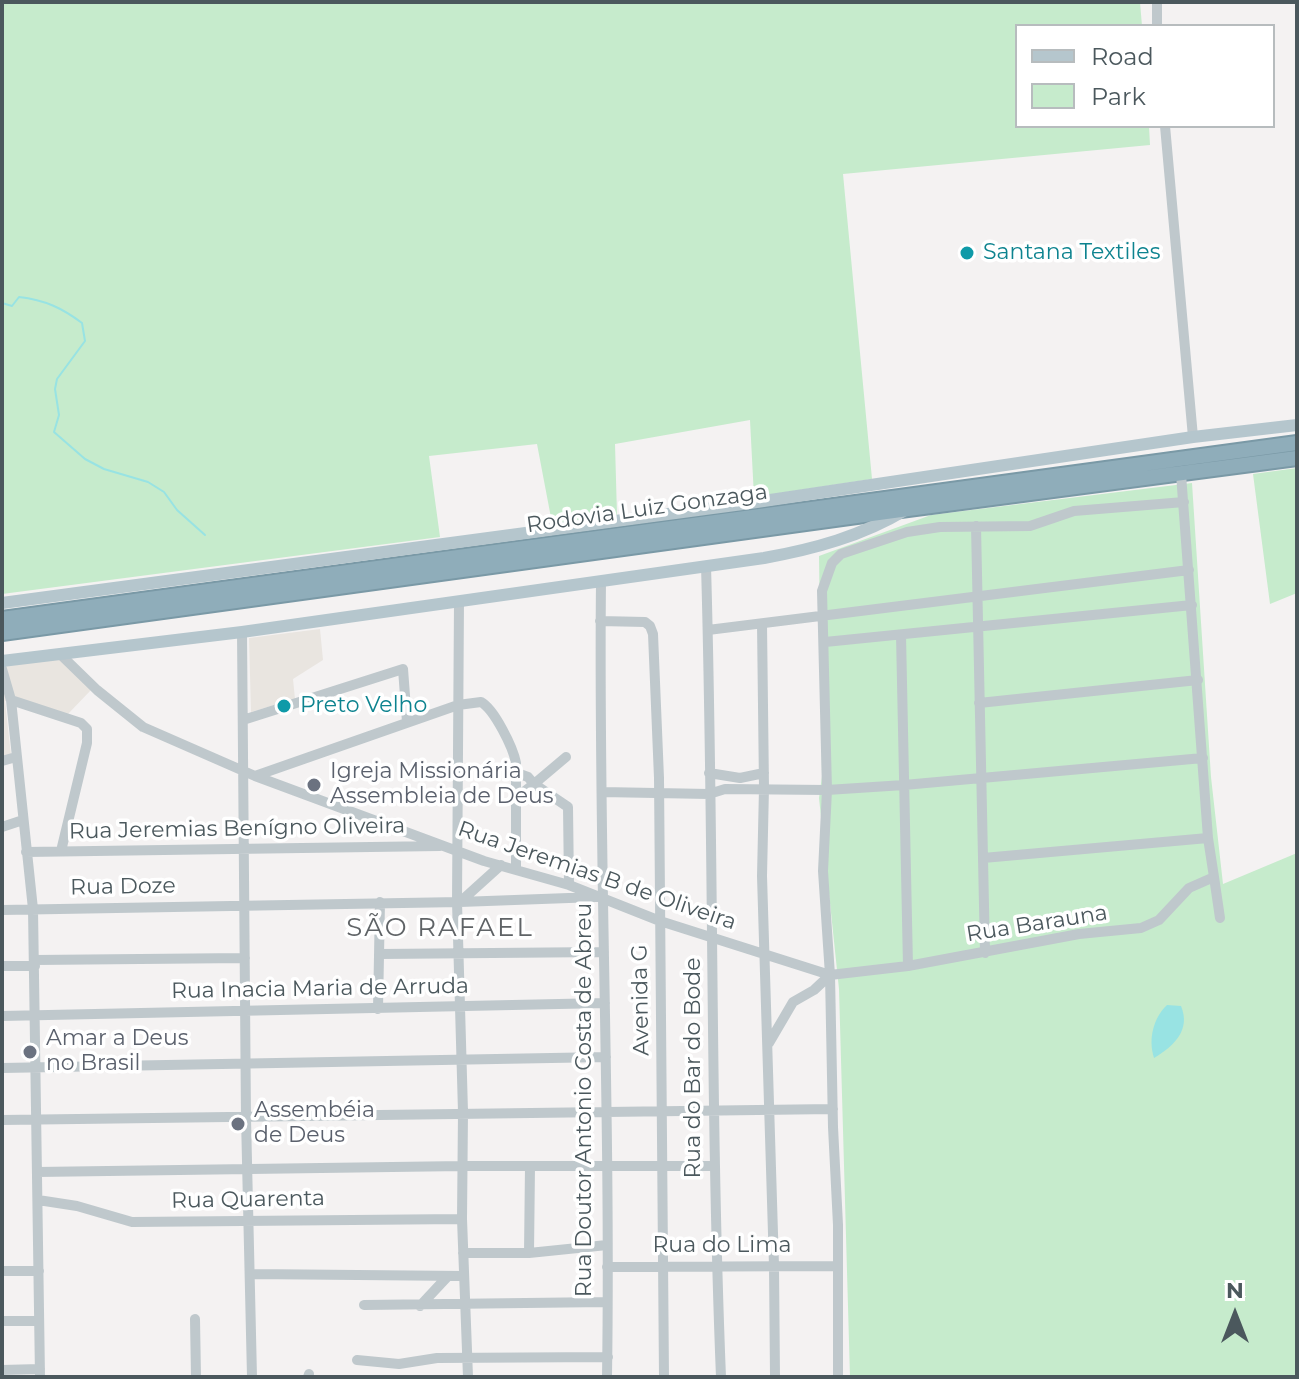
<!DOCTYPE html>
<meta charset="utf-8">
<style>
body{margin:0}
#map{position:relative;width:1299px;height:1379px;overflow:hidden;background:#f4f2f2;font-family:Montserrat,sans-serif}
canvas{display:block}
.frame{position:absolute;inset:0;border:4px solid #4b585d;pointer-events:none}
.legend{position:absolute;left:1015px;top:24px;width:260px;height:104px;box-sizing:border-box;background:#fff;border:2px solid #b7bcbe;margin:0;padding:10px 14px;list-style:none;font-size:24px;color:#4b585d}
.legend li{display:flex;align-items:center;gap:16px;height:40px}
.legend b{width:40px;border:2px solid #b7bcbe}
.north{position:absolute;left:1195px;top:1275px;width:80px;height:80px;-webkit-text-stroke:6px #fff;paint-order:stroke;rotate:0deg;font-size:22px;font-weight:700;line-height:32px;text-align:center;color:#4b585d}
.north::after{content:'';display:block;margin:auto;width:28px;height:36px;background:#4b585d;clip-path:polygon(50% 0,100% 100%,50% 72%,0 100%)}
</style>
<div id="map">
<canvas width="1299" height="1379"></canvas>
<div class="frame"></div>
<ul class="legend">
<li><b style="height:10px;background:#b5c6cd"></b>Road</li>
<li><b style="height:22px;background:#c6ebcc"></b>Park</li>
</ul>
<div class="north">N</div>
</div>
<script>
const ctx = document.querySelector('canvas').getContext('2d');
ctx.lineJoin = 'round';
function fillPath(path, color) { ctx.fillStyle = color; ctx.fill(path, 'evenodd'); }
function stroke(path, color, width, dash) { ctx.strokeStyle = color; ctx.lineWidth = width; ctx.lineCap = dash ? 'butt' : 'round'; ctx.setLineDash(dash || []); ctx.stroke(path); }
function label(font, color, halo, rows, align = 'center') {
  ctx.font = font + ' Montserrat,sans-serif'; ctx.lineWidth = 7; ctx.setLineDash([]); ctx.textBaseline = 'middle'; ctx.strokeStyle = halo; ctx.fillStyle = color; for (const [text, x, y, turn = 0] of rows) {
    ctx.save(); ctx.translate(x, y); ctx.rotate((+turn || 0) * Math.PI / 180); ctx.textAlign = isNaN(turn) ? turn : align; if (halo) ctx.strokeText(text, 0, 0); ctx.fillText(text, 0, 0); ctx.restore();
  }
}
const commercial = new Path2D(`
 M320 629 323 660 293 679 295 699 251 712 249 638Z
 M58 658 91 690 68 714 5 701 11 755 2 758V666Z`);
const green = new Path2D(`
 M2 2H1140L1142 26H1017V126H1149L1150 145 843 174 872 479 754 497 750 420 615 444 617 515 552 523 537 444 429 456 440 537 2 594Z
 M1297 468V593L1270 604 1253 474Z
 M1192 483 1211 777 1223 884 1297 853V1377H850L839 989 819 798 822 776 819 556 931 515Z`);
const water = new Path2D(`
 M1167 1005 1181 1006C1191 1030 1174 1046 1154 1058 1148 1040 1153 1018 1167 1005Z`);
const stream = new Path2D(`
 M2 303 12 306 19 297C45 300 62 308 82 323L85 341 57 379 55 389 59 415 54 432 85 459 104 469 148 482 164 492 177 510 205 535`);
const minor = new Path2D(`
 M1157 2V26
 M1165 126 1193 437
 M976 526 985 953
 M706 566C714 836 710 1107 721 1377
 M601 582C598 847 611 1112 607 1377
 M459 601 457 902 463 1112 462 1219 468 1377
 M600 621 645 622 650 626 653 634 659 778 664 1377
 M762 624 764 788 762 876 774 1266 775 1377
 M708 630 1189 570
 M242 632 246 1118 252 1377
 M901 635 908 966
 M825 642 1192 605
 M61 655 97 690 143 727 255 776 484 861 569 885 660 921 830 975 908 966 1079 934 1141 928 1159 920 1189 888 1214 877 1208 838 1181 474
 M2 669 11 700 33 909 40 1377
 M11 700 81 723 87 729V743L61 851
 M979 703 1198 680
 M243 720 403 669 407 722
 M2 761 16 757
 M517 773 528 777 534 784 566 757
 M709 773 740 778 764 773
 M255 776 458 705 481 702C494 709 513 747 516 763V868
 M602 792 709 794 725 789 827 790 904 785 1203 758
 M516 798 534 784 568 807 569 885
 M2 827 23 820
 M26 852 440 846
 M983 858 1208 838
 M1214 877 1220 918
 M460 902 501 865
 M2 910 460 902 596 897
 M380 954 604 952
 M35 960 245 958
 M2 966H35
 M378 1009 380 902
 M2 1016 605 1003
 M769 1043 793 1002 814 990 830 975
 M2 1068 606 1057
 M2 1120 833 1109
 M37 1172 463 1166H714
 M38 1200 77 1206 132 1222 462 1219
 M463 1253H529L607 1245
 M529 1253 530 1166
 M607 1267 837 1266
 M2 1271H39
 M251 1274 464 1276
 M364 1305 606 1302
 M420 1306 448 1276
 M195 1319 196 1377
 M2 1321H39
 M357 1360 399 1364 437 1358 608 1357
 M2 1370 40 1369
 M308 1377 309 1374
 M838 1377V1225L833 1127 830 975 823 871 827 790 822 591 832 563 841 554 907 532 940 527 1030 526 1074 511 1184 502`);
const major = new Path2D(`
 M2 603 750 503 1193 437 1297 425
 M2 661 242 632 764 558C814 549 862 536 905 510`);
const highway = new Path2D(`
 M2 619 1297 443
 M2 633 908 509 1297 458`);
const markers = [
 [967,253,8,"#0f9aa8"],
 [284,706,8,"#0f9aa8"],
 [314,785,8,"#6b7280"],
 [30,1052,8,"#6b7280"],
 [238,1124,8,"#6b7280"]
];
const cultureNames = [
 ["Santana Textiles",983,253],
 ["Preto Velho",300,706]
];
const streetNames = [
 ["Rodovia Luiz Gonzaga",647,509,-8],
 ["Rua Jeremias Benígno Oliveira",237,829,-1],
 ["Rua Jeremias B de Oliveira",597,876,19],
 ["Rua Doze",123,887,-1],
 ["Rua Barauna",1037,924,-9],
 ["Rua Inacia Maria de Arruda",320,989,-1],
 ["Avenida G",641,1000,-91],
 ["Rua do Bar do Bode",694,1068,-90],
 ["Rua Doutor Antonio Costa de Abreu",585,1100,-90],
 ["Rua Quarenta",248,1200,-1],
 ["Rua do Lima",722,1246]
];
const worshipNames = [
 ["Igreja Missionária",330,772],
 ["Assembleia de Deus",330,797],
 ["Amar a Deus",46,1039],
 ["no Brasil",46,1064],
 ["Assembéia",254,1111],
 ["de Deus",254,1136]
];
const quarterNames = [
 ["SÃO RAFAEL",440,928]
];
fillPath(commercial, '#e9e5e0');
fillPath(green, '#c6ebcc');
fillPath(water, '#98e3e3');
stroke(stream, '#98e3e3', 2);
stroke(highway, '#7a99a6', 18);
stroke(minor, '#bfc8cc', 10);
stroke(major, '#b5c6cd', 12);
stroke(highway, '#8fadba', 14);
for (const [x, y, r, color] of markers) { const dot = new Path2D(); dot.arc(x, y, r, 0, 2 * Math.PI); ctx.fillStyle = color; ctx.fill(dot); stroke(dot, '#fff', 3); }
label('22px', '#0d838f', '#fff', cultureNames, 'left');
label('22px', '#4b585d', '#fff', streetNames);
label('22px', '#5b616d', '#fff', worshipNames, 'left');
ctx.letterSpacing = '2px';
label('26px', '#5f6366', '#fff', quarterNames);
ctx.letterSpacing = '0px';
</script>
